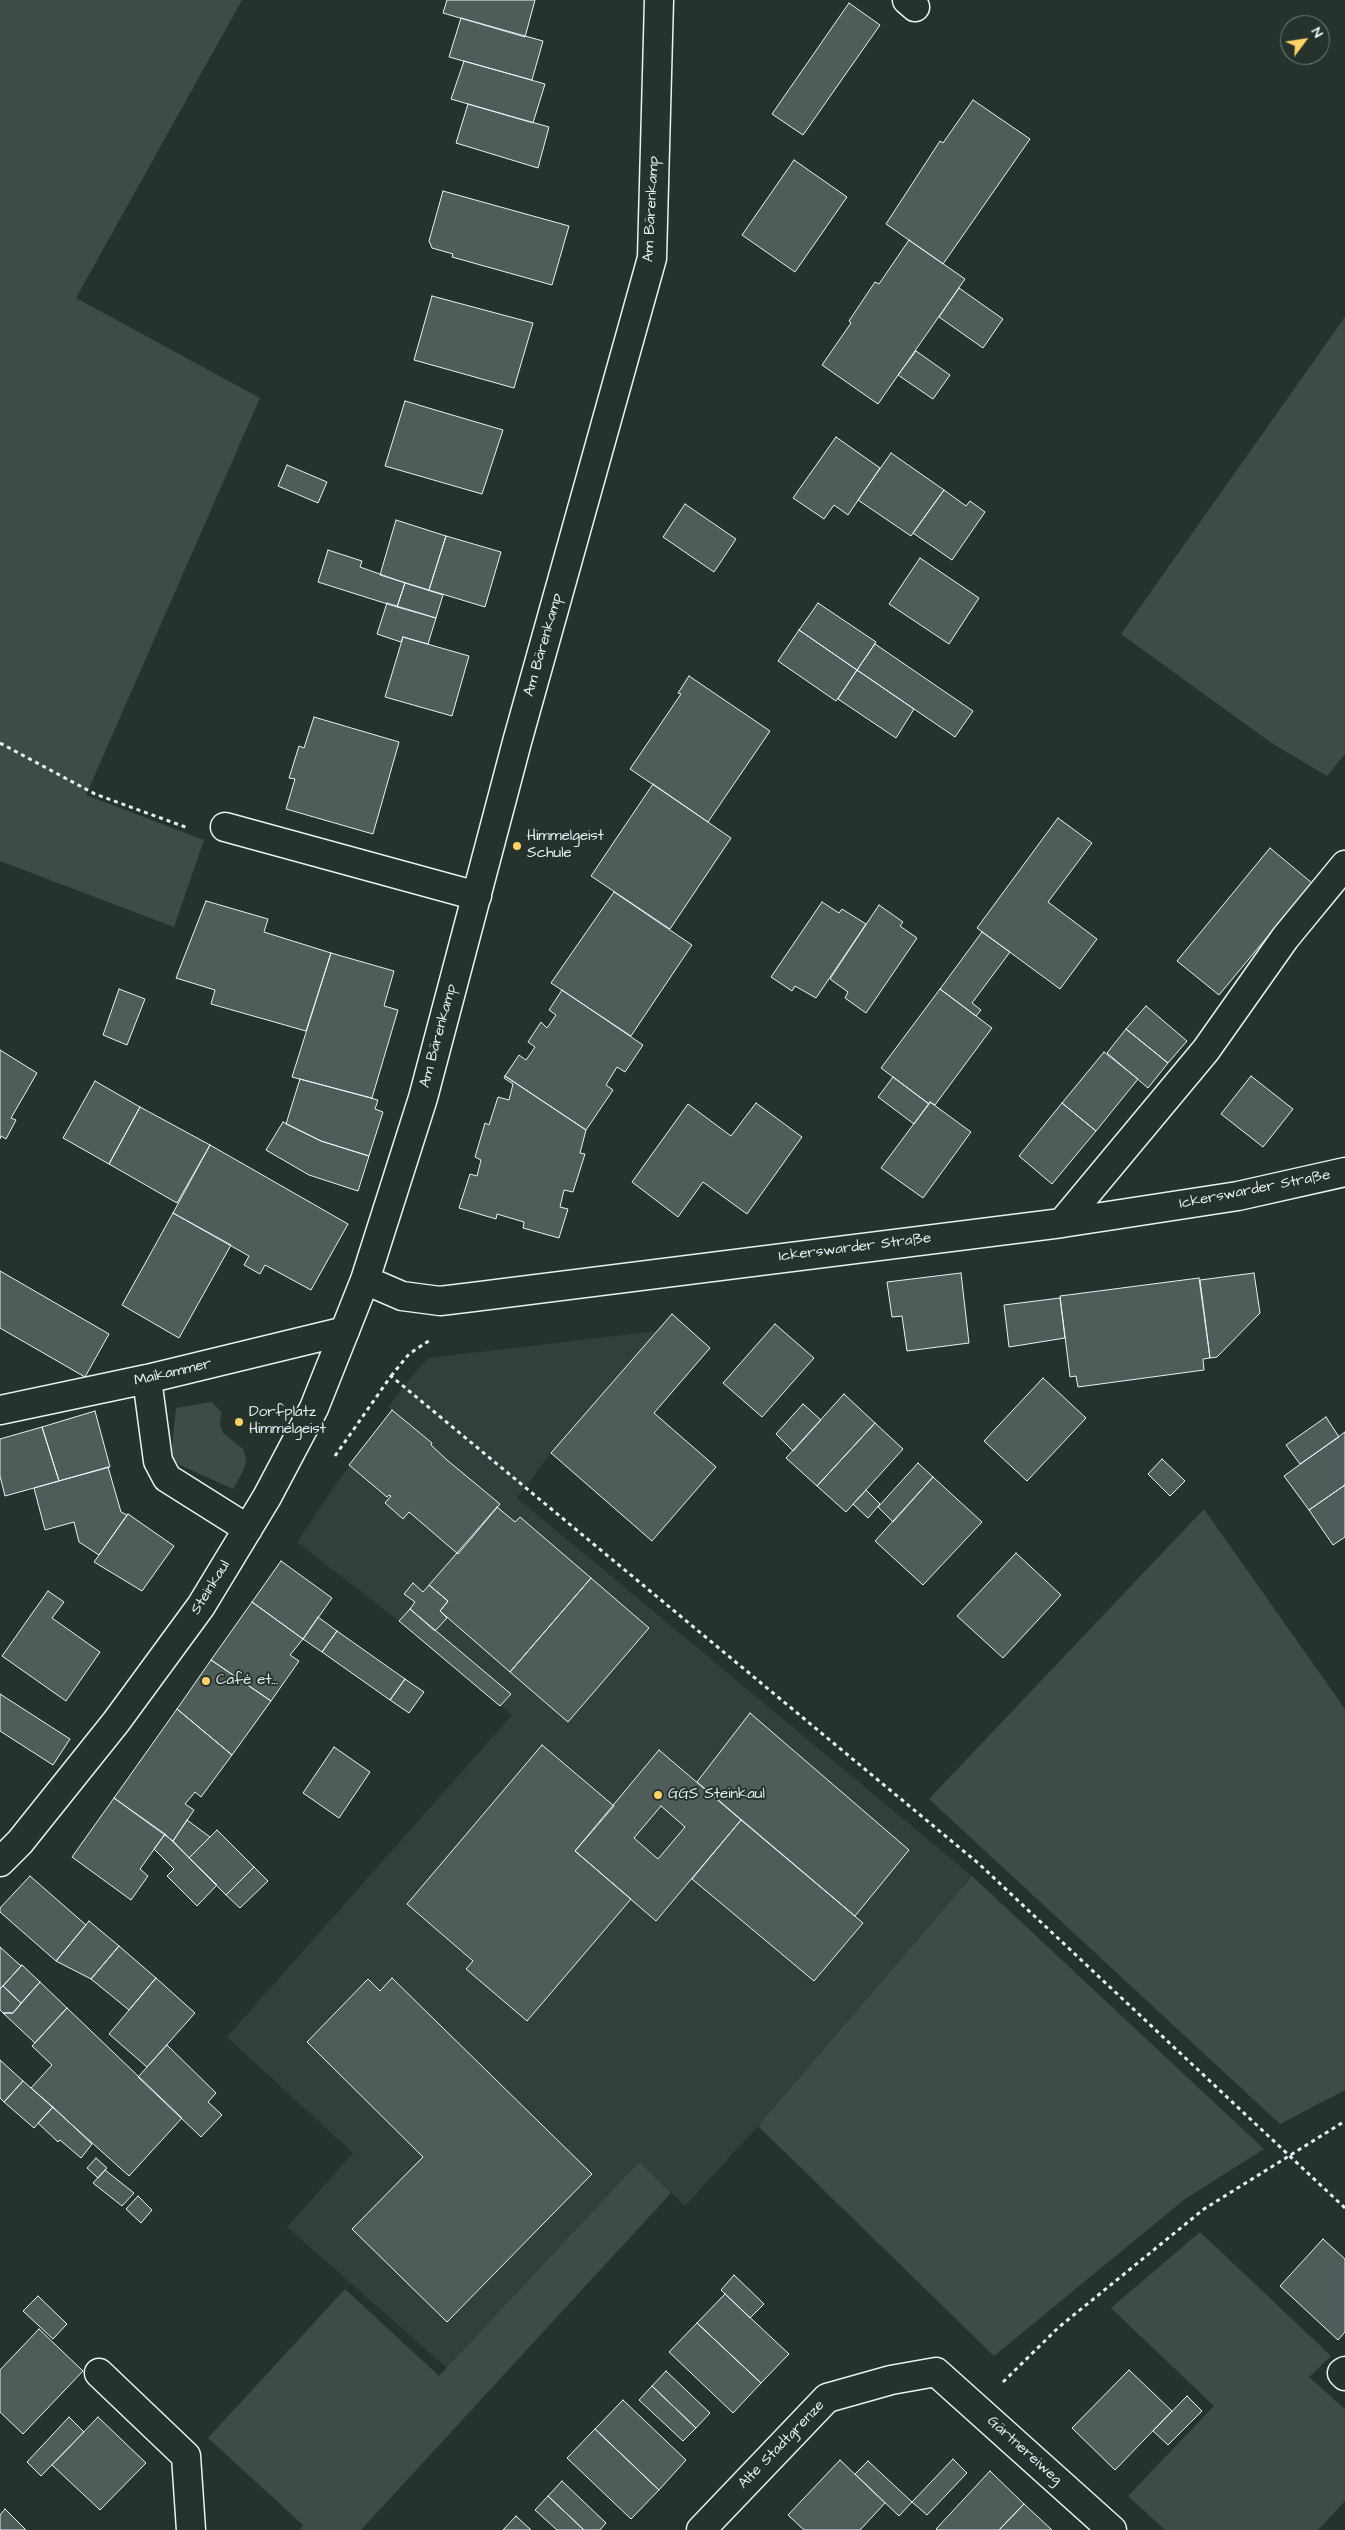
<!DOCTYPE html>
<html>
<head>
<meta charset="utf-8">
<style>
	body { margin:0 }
	#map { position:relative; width:1345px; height:2530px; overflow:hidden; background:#26332d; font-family:"Architects Daughter",sans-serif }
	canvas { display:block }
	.north { position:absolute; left:1280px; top:15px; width:50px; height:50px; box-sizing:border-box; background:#26332d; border:1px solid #747f7e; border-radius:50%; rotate:59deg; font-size:14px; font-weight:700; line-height:20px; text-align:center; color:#e8f1f8 }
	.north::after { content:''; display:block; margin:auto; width:18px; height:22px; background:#ffd166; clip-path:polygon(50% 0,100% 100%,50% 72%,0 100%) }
</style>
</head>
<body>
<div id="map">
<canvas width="1345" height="2530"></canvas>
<div class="north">N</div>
</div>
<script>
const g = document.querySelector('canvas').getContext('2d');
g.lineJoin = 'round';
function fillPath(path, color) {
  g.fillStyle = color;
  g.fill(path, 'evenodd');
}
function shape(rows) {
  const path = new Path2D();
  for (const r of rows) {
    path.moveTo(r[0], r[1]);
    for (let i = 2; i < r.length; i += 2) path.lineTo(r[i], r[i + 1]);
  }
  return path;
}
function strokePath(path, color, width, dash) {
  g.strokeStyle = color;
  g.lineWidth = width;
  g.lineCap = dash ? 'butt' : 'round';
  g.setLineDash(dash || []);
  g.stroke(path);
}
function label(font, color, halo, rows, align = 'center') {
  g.font = font + ' "Architects Daughter",sans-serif';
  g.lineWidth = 4;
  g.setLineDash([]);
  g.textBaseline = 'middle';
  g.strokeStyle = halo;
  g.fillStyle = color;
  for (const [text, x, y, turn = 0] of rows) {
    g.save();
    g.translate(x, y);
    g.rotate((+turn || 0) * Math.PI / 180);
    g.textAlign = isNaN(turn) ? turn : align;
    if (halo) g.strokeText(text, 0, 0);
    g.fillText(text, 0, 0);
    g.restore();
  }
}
fillPath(shape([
	[657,1331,551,1453,517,1498,972,1876,758,2126,685,2206,639,2162,447,2368,287,2227,353,2153,227,2037,512,1715,399,1621,297,1542,340,1478,392,1410,388,1407,411,1377,429,1358]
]), '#333f3a');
fillPath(shape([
	[0,0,242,0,76,298,260,398,86,795,204,840,174,927,0,861],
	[1345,317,1345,754,1327,776,1270,742,1121,634],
	[211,1402,221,1412,220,1426,223,1433,243,1449,246,1458,245,1467,233,1489,180,1465,171,1458,176,1408],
	[1204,1509,1345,1709,1345,2090,1280,2124,929,1799],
	[972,1876,1264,2149,1185,2199,994,2356,758,2126],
	[639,2162,671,2193,361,2530,299,2530,303,2525,208,2438,345,2289,439,2376],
	[1200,2232,1331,2356,1309,2377,1345,2409,1345,2501,1318,2530,1165,2530,1128,2496,1214,2406,1111,2308]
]), '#3e4b47');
const building = shape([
	[447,0,535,0,525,37,443,13,447,0],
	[849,3,880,25,803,135,772,114,849,3],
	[461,18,543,41,532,80,449,57,461,18],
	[464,61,545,84,533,123,451,99,464,61],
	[973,100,1030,139,943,264,886,224,940,141,943,143,973,100],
	[468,104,549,127,538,168,456,143,468,104],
	[794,160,847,197,795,272,742,235,794,160],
	[443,191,569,226,552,285,452,257,453,254,432,248,429,241,443,191],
	[909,240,965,279,878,404,822,365,851,323,849,321,875,282,879,284,909,240],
	[959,288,1003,319,983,348,939,317,959,288],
	[432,296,533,323,514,388,414,360,432,296],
	[916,351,950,375,933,399,898,375,916,351],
	[405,401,503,430,482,494,385,466,405,401],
	[836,437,880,468,848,515,834,505,824,519,793,498,836,437],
	[891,453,944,490,911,536,858,500,891,453],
	[287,465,327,482,318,503,278,486,287,465],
	[944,490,966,506,970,501,985,512,952,560,913,533,944,490],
	[685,504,736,539,714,572,663,537,685,504],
	[396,520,446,536,429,590,380,575,396,520],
	[446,536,501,552,485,607,429,590,446,536],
	[328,550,362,561,360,567,405,583,397,607,318,582,328,550],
	[920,558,979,598,949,644,889,604,920,558],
	[405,583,443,595,436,618,397,607,405,583],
	[387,603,436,618,428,644,403,637,401,642,377,634,387,603],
	[818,603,876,642,857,670,799,630,818,603],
	[799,630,857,670,836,701,778,661,799,630],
	[403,637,469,656,452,716,385,697,403,637],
	[875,644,973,711,955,737,857,670,875,644],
	[857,670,914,709,896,738,838,699,857,670],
	[689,676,770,731,708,822,630,769,681,694,678,693,689,676],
	[314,717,399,742,373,834,286,809,295,779,289,778,299,746,304,748,314,717],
	[653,784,731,838,670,929,591,876,653,784],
	[1058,818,1092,843,1048,902,1097,939,1060,989,977,928,1058,818],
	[1270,848,1312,883,1219,995,1177,961,1270,848],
	[614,892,692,945,631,1036,551,983,614,892],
	[206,901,268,919,264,932,331,953,306,1031,211,1004,215,990,176,978,206,901],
	[822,902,839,913,842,909,866,924,816,998,795,986,792,991,771,977,822,902],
	[879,905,903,922,900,926,917,938,866,1013,845,998,848,992,830,979,879,905],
	[982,932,1010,952,972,1003,981,1010,976,1016,940,989,982,932],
	[331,953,394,971,384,1006,398,1010,372,1098,292,1077,331,953],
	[119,989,145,999,127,1045,103,1035,119,989],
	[940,989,992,1028,935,1105,930,1102,929,1104,881,1068,940,989],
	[562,990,643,1045,625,1072,617,1067,606,1085,613,1090,586,1130,505,1076,519,1055,526,1060,535,1047,528,1042,541,1022,547,1028,556,1015,549,1010,562,990],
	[1146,1006,1187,1041,1168,1063,1126,1029,1146,1006],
	[1126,1029,1168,1063,1148,1088,1107,1053,1126,1029],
	[0,1050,37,1073,11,1118,16,1120,6,1139,1,1136,0,1139,0,1050],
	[1104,1052,1138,1079,1096,1131,1062,1103,1104,1052],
	[505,1076,586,1130,580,1153,585,1154,573,1192,564,1190,560,1207,568,1209,559,1238,523,1228,524,1222,497,1214,496,1219,459,1208,470,1174,477,1176,481,1160,475,1157,485,1123,489,1125,498,1097,509,1100,513,1084,504,1078,505,1076],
	[1251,1076,1293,1109,1263,1147,1221,1114,1251,1076],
	[893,1077,929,1104,914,1124,878,1097,893,1077],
	[300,1079,378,1100,375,1109,383,1112,369,1156,321,1141,286,1124,300,1079],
	[95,1081,140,1107,109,1164,63,1138,95,1081],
	[930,1102,971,1132,923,1198,881,1168,930,1102],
	[756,1103,802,1137,747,1214,703,1182,678,1217,632,1182,688,1104,731,1136,756,1103],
	[1062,1103,1096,1131,1052,1184,1019,1156,1062,1103],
	[140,1107,210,1145,177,1203,109,1164,140,1107],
	[283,1122,321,1141,369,1156,358,1191,309,1175,266,1150,283,1122],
	[210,1145,348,1224,311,1290,265,1265,260,1274,244,1265,249,1256,173,1213,210,1145],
	[173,1213,231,1245,179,1338,122,1305,173,1213],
	[0,1271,109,1334,85,1377,0,1328,0,1271],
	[961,1273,969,1343,907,1351,902,1316,892,1317,887,1282,961,1273],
	[1254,1273,1260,1313,1217,1357,1210,1358,1200,1280,1254,1273],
	[1199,1278,1210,1358,1203,1359,1204,1370,1078,1387,1076,1376,1070,1377,1060,1296,1199,1278],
	[1060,1298,1065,1338,1009,1347,1004,1305,1060,1298],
	[672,1314,710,1348,654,1413,716,1467,652,1541,551,1453,672,1314],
	[775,1324,814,1358,762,1417,723,1383,775,1324],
	[1043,1378,1086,1418,1027,1481,984,1441,1043,1378],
	[844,1394,875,1423,817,1486,786,1458,844,1394],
	[803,1404,821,1420,793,1451,776,1434,803,1404],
	[392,1410,432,1443,431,1445,447,1460,500,1504,458,1554,409,1512,403,1519,385,1503,391,1496,389,1495,387,1497,349,1465,392,1410],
	[95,1411,110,1467,59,1481,42,1427,95,1411],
	[1326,1417,1339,1437,1300,1464,1286,1445,1326,1417],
	[875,1423,903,1449,846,1512,817,1486,875,1423],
	[42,1427,59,1481,5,1496,0,1476,0,1439,42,1427],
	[1345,1432,1345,1485,1309,1510,1284,1476,1345,1432],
	[1162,1459,1185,1481,1170,1496,1148,1474,1162,1459],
	[918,1463,933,1477,893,1522,878,1507,918,1463],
	[108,1467,121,1512,127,1515,99,1555,79,1542,74,1522,45,1530,34,1488,108,1467],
	[933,1477,982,1522,923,1585,875,1541,933,1477],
	[1345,1485,1345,1537,1333,1545,1309,1510,1345,1485],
	[866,1490,880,1504,868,1518,853,1504,866,1490],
	[497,1507,515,1522,520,1517,591,1578,510,1672,440,1611,448,1601,429,1585,497,1507],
	[128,1514,174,1546,142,1591,94,1562,128,1514],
	[1016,1553,1061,1595,1003,1658,957,1616,1016,1553],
	[281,1561,332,1598,303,1639,252,1602,281,1561],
	[591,1578,649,1628,568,1722,510,1672,591,1578],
	[413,1583,423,1592,429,1585,448,1601,440,1611,447,1618,435,1631,410,1609,415,1602,404,1594,413,1583],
	[48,1591,64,1602,52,1618,100,1652,66,1701,2,1656,48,1591],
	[252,1602,303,1639,290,1655,299,1661,271,1701,211,1660,252,1602],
	[410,1609,511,1694,500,1706,399,1621,410,1609],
	[318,1617,337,1631,322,1652,303,1639,318,1617],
	[337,1631,405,1679,390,1700,322,1652,337,1631],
	[211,1660,271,1701,232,1755,177,1709,211,1660],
	[405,1679,424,1692,409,1713,390,1700,405,1679],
	[0,1694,70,1739,53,1765,0,1731,0,1694],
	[177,1709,232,1755,201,1797,195,1792,185,1804,194,1810,173,1841,114,1798,177,1709],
	[750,1713,909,1850,855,1916,697,1782,750,1713],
	[542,1745,614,1806,575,1851,631,1899,527,2021,466,1969,473,1961,407,1904,542,1745],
	[334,1747,370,1772,339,1818,303,1793,334,1747],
	[659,1750,741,1820,656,1921,575,1851,659,1750],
	[661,1806,685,1827,658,1859,634,1838,661,1806],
	[114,1798,165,1834,140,1869,148,1876,131,1900,72,1857,114,1798],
	[187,1820,210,1837,189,1858,173,1841,187,1820],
	[741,1820,863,1923,814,1981,692,1879,741,1820],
	[217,1830,254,1867,226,1895,189,1858,217,1830],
	[165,1834,217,1885,197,1906,167,1876,174,1869,154,1849,165,1834],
	[254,1867,268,1881,240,1908,226,1895,254,1867],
	[30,1876,86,1925,56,1961,0,1912,0,1908,30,1876],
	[89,1921,119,1946,91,1979,56,1961,89,1921],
	[119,1946,156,1978,129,2010,91,1979,119,1946],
	[0,1947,21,1966,0,1989,0,1947],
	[22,1965,40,1982,21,2003,3,1986,22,1965],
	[156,1978,195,2013,147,2067,109,2034,156,1978],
	[392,1978,592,2174,447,2322,352,2229,423,2157,307,2042,368,1979,380,1991,392,1978],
	[40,1982,67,2008,35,2043,3,2013,13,2013,40,1982],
	[3,1986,21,2003,13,2013,3,2013,0,2010,0,1989,3,1986],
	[67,2008,182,2118,129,2176,31,2088,52,2065,32,2046,67,2008],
	[167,2045,216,2093,208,2102,222,2115,201,2137,138,2077,167,2045],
	[0,2060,23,2081,4,2102,0,2098,0,2060],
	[23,2081,53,2107,34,2128,4,2102,23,2081],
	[53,2107,92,2144,81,2158,60,2140,58,2142,38,2123,53,2107],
	[96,2158,107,2168,98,2178,87,2168,96,2158],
	[105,2170,134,2193,122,2206,93,2183,105,2170],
	[138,2196,152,2210,141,2223,126,2209,138,2196],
	[1323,2239,1345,2259,1345,2332,1338,2340,1280,2286,1323,2239],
	[734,2275,764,2304,750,2318,721,2290,734,2275],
	[725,2294,789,2354,761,2383,697,2323,725,2294],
	[38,2296,67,2324,53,2339,23,2311,38,2296],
	[697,2323,761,2383,733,2413,669,2352,697,2323],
	[39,2329,83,2371,23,2434,0,2412,0,2370,39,2329],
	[1129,2370,1172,2411,1115,2470,1072,2428,1129,2370],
	[666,2371,710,2413,696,2428,652,2386,666,2371],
	[652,2386,696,2428,683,2441,639,2400,652,2386],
	[1187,2396,1202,2411,1168,2445,1153,2431,1187,2396],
	[623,2400,686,2460,659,2490,595,2429,623,2400],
	[69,2417,84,2432,41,2476,27,2462,69,2417],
	[98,2417,146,2463,100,2510,52,2465,98,2417],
	[595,2429,659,2490,631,2519,567,2458,595,2429],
	[953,2459,967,2473,927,2515,912,2502,953,2459],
	[840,2460,885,2503,860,2530,804,2530,788,2515,840,2460],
	[868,2461,912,2502,899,2516,855,2474,868,2461],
	[990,2471,1024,2504,999,2530,938,2530,936,2529,990,2471],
	[562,2481,606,2523,600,2530,584,2530,548,2496,562,2481],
	[548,2496,584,2530,557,2530,535,2510,548,2496],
	[1024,2504,1052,2530,999,2530,1024,2504],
	[5,2509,26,2530,0,2530,0,2515,5,2509],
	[516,2516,531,2530,503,2530,516,2516]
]);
fillPath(building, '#505c59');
strokePath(building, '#e8f1f8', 1);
const minor = shape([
	[907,0,915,7],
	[225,827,477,896],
	[1062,1223,1206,1050,1285,938,1345,865],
	[365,1280,402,1296,440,1301,473,1297,1062,1223,1238,1196,1345,1172],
	[147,1379,158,1461,167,1478,248,1529],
	[0,1410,147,1379,345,1331],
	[0,1862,20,1842,116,1722,201,1606,267,1497,314,1408,365,1280,423,1098,517,742,652,258,659,0],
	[1345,2371,1342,2373,1345,2376],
	[99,2373,186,2456,191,2530],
	[701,2530,827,2398,891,2380,936,2372,1112,2530]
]);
strokePath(minor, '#e8f1f8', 31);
strokePath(shape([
	[0,743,95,794,188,828],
	[391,1376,409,1354,430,1340,431,1338],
	[335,1456,391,1376,978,1863,1345,2208],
	[1003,2382,1059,2327,1204,2209,1345,2121]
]), '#e8f1f8', 3, [4, 4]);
strokePath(minor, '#26332d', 28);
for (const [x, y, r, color] of [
	[517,846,5,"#ffd166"],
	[239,1422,5,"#ffd166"],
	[206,1681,5,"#ffd166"],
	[658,1795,5,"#ffd166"]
]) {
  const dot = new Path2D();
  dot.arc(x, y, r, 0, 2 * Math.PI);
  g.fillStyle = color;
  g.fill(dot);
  strokePath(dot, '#26332d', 2);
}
label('15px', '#e8f1f8', '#26332d', [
	["Am Bärenkamp",652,209,-87],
	["Am Bärenkamp",544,645,-74],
	["Am Bärenkamp",439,1036,-75],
	["Ickerswarder Straße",1255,1190,-11],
	["Ickerswarder Straße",855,1248,-7],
	["Maikammer",173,1373,-13],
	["Steinkaul",211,1588,-58],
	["Alte Stadtgrenze",782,2445,-46],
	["Gärtnereiweg",1024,2451,42]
]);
label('15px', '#e8f1f8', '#26332d', [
	["Himmelgeist",527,837],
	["Schule",527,854],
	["Dorfplatz",249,1413],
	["Himmelgeist",249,1430],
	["Café et...",216,1681],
	["GGS Steinkaul",668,1795]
], 'left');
</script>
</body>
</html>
